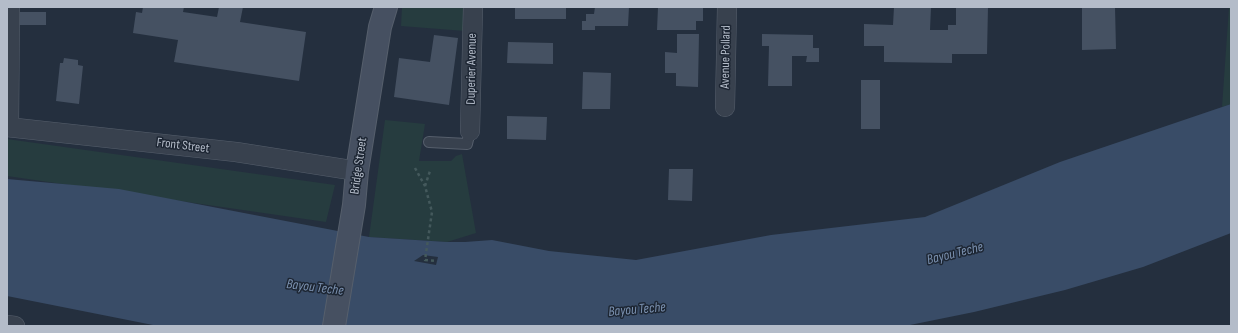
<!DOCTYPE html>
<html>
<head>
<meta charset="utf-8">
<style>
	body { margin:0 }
	#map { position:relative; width:1238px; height:333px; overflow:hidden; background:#242f3e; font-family:"Sofia Sans Condensed",sans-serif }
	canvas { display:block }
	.frame { position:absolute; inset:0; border:8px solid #b4bcc9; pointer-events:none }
</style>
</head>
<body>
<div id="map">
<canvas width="1238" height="333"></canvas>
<div class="frame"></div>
</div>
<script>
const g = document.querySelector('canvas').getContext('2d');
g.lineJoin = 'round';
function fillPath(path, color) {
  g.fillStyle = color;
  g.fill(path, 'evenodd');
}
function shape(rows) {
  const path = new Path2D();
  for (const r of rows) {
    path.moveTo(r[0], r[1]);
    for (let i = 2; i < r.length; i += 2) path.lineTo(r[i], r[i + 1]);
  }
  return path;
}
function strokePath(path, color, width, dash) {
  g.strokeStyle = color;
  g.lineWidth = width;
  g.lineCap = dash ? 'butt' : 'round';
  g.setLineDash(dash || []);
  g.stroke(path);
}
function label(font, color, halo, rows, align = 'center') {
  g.font = font + ' "Sofia Sans Condensed",sans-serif';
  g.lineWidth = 3;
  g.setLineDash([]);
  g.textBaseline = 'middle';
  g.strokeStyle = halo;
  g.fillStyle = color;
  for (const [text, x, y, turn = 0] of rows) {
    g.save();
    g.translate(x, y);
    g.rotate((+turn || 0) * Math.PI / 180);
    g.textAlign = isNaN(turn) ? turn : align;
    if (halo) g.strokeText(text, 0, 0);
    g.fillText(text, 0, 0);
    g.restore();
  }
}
fillPath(shape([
	[402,7,465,7,465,31,401,26],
	[1229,7,1231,7,1231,104,1222,107],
	[385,120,425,124,419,161,451,161,456,156,462,154,476,233,447,242,369,237],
	[7,139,335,185,326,222,7,176]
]), '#263c3f');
fillPath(shape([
	[1231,104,1231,233,1143,267,1065,290,974,312,905,326,158,326,7,296,7,179,119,189,369,237,447,242,465,242,492,240,549,251,636,260,771,235,925,217,1060,162]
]), '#394c67');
fillPath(shape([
	[423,255,438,257,436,265,414,261]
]), '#242f3e');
fillPath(shape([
	[143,7,184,7,183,12,217,17,219,7,243,7,240,22,306,32,299,81,174,62,178,40,133,33,136,12,142,13],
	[515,7,566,7,566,19,515,19],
	[595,7,629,7,628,26,595,26,595,30,582,30,582,21,586,21,586,14,594,14],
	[658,7,703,7,703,21,696,21,696,30,657,30],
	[894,7,931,7,930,30,948,30,948,25,956,25,956,7,988,7,987,54,952,54,952,63,884,62,884,46,864,46,864,24,893,25],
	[1082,7,1115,7,1116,49,1082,50],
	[19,12,46,12,46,25,19,25],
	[677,34,699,34,698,87,676,86,676,73,665,73,665,52,677,53],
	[762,34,813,35,813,48,819,48,819,62,806,62,807,56,792,56,792,86,768,86,769,46,762,46],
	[434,35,458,38,449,105,394,97,399,58,430,62],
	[508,42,553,43,553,64,507,63],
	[64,58,78,60,78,65,83,66,79,104,56,101,60,63,63,63],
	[583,72,611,73,610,109,582,109],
	[861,80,880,80,880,129,861,129],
	[507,116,547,117,546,140,507,139],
	[669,169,693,169,692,201,668,200]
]), '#455162');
const lane = shape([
	[429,142,467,144,470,131]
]);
const street = shape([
	[725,107,727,7],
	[7,127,236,152,357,171],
	[9,127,10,7],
	[470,131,473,7],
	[7,325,15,326]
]);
const secondary = shape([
	[334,326,354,205,357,171,380,27,386,7]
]);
strokePath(lane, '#565f6c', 12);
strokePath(street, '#565f6c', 20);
strokePath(secondary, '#565f6c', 24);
strokePath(shape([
	[415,168,425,186,432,212,425,260,437,261],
	[425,186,430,171]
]), '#44595c', 2.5, [3, 3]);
strokePath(lane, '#38414e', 10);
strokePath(street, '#38414e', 19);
strokePath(secondary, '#465061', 22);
label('13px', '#b4bcc9', '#1d2633', [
	["Avenue Pollard",726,57,-89],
	["Duperier Avenue",472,69,-89],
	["Front Street",183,146,7],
	["Bridge Street",359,166,-82]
]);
label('italic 14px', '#7c92b1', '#1d2633', [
	["Bayou Teche",955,254,-14],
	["Bayou Teche",315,288,7],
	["Bayou Teche",637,310,-5]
]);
</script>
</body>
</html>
